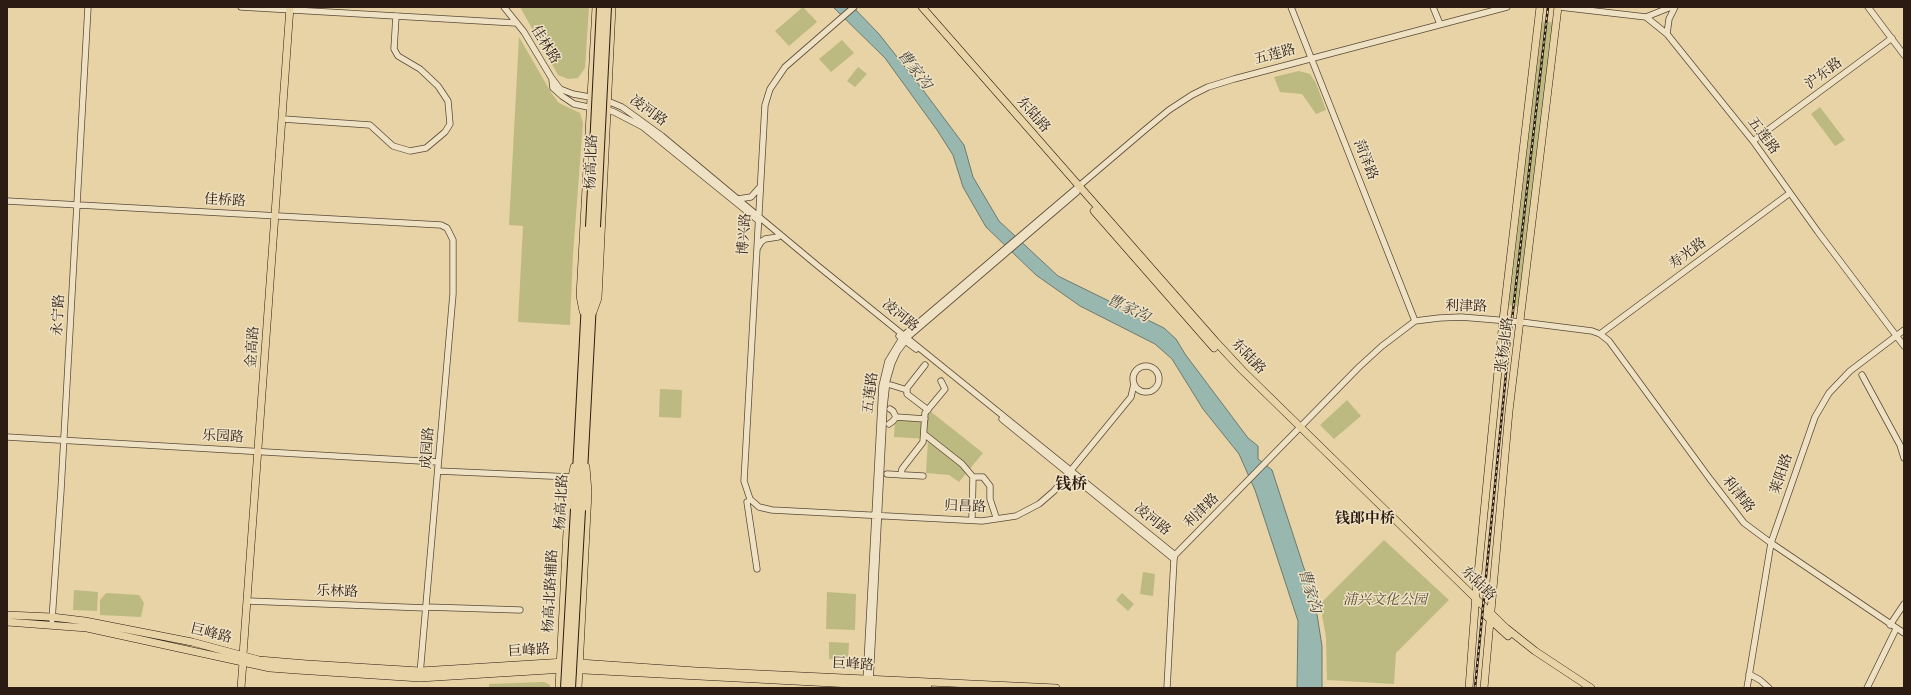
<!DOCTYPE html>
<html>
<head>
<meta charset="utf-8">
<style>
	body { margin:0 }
	#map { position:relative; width:1911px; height:695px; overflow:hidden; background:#e7d3a5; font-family:Alegreya,serif }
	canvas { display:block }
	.frame { position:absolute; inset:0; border:8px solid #2b1b13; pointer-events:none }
</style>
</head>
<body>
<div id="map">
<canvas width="1911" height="695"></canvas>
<div class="frame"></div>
</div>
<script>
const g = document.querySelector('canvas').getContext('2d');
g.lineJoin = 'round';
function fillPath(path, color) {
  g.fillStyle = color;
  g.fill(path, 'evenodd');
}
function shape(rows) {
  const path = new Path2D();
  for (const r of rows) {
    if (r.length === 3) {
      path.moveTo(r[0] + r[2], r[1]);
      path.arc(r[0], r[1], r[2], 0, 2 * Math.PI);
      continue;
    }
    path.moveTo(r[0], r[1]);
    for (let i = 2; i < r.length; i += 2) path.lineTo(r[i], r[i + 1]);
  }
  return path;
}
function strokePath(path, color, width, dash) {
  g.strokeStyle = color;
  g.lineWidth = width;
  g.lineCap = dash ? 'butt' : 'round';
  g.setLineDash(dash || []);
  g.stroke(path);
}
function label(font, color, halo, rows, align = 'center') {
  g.font = font + ' Alegreya,"Noto Serif SC",serif';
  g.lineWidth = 3;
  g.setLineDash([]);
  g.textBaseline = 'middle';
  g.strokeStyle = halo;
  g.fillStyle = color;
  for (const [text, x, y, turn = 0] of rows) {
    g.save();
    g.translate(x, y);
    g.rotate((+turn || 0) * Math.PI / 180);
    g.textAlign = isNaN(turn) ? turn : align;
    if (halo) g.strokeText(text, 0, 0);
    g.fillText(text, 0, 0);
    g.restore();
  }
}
fillPath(shape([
	[520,7,589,7,585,68,578,78,568,79,558,75],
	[803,7,817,22,789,46,775,31],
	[1544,21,1552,22,1553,24,1519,307,1509,305,1542,23],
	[519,37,552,94,559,103,580,113,583,123,573,254,570,325,518,322,523,226,509,225],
	[842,40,854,53,831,72,819,59],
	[858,67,867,74,855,87,847,81],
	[1299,71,1310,74,1316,83,1326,110,1316,114,1302,94,1280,92,1274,77],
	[1820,107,1845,140,1835,146,1811,114],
	[660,389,682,390,681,418,659,417],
	[1347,400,1361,416,1334,439,1320,425],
	[930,411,983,453,959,482,949,475,926,473,928,439,894,437,895,419,922,421],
	[1384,540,1449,600,1396,653,1394,684,1327,680,1326,637,1320,604],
	[1143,572,1155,574,1153,596,1140,594],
	[74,590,98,592,97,611,73,610],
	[827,592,856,594,855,630,826,629],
	[106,593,139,595,144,603,141,617,100,615,100,600],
	[1122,593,1134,604,1128,611,1116,600],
	[829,642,849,643,848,660,829,659],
	[544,682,550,685,550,688,489,688,489,684]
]), '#bdba81');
const water = shape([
	[833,7,853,7,879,34,920,86,964,145,973,177,999,221,1058,276,1164,328,1176,339,1185,354,1248,438,1258,446,1258,459,1272,470,1315,602,1322,646,1322,688,1297,688,1298,621,1255,490,1239,454,1203,409,1172,359,1155,344,1080,306,1036,275,986,227,963,187,953,155,937,130,885,58,833,7]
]);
fillPath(water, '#98b7ae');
strokePath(water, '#6c7970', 1);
const minor = shape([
	[241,7,516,23],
	[504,7,524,32,551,77,560,89,573,94,595,98],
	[854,7,785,67,770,89,765,105,744,481,750,499,759,507,772,510,982,521,1016,516,1039,504,1054,491,1131,397,1134,384],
	[1291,7,1415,321],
	[1433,7,1440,24],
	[1560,7,1646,17,1667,34,1753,141,1818,232,1904,346],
	[1868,7,1904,55],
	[1646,17,1671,7],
	[1667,34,1669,19,1675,7],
	[552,80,553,88,562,96,574,104,593,108],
	[605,100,622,107,662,136,818,266,1175,555],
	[604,109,614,112,643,127,759,221],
	[283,119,370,125,393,146,410,151,426,148,445,132,450,124,448,101,438,86,420,69,398,56,394,49,396,16],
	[1753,141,1892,38],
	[738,199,751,197,759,188],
	[7,201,441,225,447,228,453,240,453,294,420,674],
	[757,249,761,242,765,239,778,237],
	[1600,334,1790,193],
	[899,336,916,349],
	[925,365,907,388,907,394,928,410],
	[1146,379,13],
	[1862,375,1900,445,1904,458],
	[891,385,907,390],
	[896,417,925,419],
	[1002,419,1174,559],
	[889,424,893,421,896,417,893,411,890,409],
	[924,434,962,464,973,477,972,517],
	[7,437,438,462],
	[438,471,572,477],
	[887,474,923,476],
	[901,475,902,469,923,442,925,413,945,389,941,381],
	[973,477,983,477,990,486,990,499,996,517],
	[747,502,757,569],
	[248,601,426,608],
	[426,607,520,610],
	[52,620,61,490,88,7],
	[1890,625,1904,604],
	[1749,674,1760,680,1769,688],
	[866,682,882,386,888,361,904,335,1146,129,1169,110,1192,95,1208,87,1234,79,1507,7],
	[870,682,884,407,887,380,892,363,897,352,909,336,1077,192,1079,187],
	[1167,688,1174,559,1175,555,1359,367,1382,346,1415,321,1439,318,1461,317,1521,322,1592,331,1600,334,1609,341,1710,479,1744,523,1771,543,1904,633],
	[1747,688,1771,543,1815,417,1829,393,1850,371,1904,330],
	[1867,688,1896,629]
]);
const major = shape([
	[922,7,1216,342,1242,370,1506,628,1535,651,1591,688],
	[1094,211,1214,348],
	[583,311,580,296,596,7],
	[593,312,598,298,612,7],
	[7,615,52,617,85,621,192,642,259,660,307,664,420,671,565,662,696,671,1056,688],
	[1485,615,1508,636],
	[7,622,87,628,270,668,297,670,420,678,565,669,928,688],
	[243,655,290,7],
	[241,688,243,662],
	[559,688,569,492,574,467],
	[578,688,588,492,586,467],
	[1469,688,1476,594,1503,320,1540,7],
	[1484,688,1509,411,1558,7]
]);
const highway = shape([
	[575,509,590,227],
	[581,510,596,227]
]);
strokePath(minor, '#5a4938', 7);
strokePath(major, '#2b1b13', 8);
strokePath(highway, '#2b1b13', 10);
strokePath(minor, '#efe2c4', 5.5);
strokePath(major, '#e7d3a5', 7);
strokePath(highway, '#e7d3a5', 8);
const rail = shape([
	[1475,688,1507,363,1548,7]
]);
strokePath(rail, '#2b1b13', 2.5);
strokePath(rail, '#efe2c4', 1, [3]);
const highwayBridge = shape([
	[590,227,601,7],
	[596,227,607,7],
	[565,688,575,509],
	[571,688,581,510]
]);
strokePath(highwayBridge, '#2b1b13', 10, []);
strokePath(highwayBridge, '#e7d3a5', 8);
label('14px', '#2b1b13', '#efe2c4', [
	["佳林路",545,45,58],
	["五莲路",1275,55,-15],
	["沪东路",1824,74,-37],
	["凌河路",648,111,36],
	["东陆路",1033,115,49],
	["五莲路",1763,136,53],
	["菏泽路",1365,160,68],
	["杨高北路",592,162,-88],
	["佳桥路",225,201,3],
	["博兴路",745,234,-86],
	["寿光路",1688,254,-37],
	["利津路",1466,307,1],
	["永宁路",59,315,-87],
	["凌河路",900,316,39],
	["张杨北路",1505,345,-82],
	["金高路",253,347,-86],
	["东陆路",1248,357,46],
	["五莲路",871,393,-83],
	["乐园路",223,437,3],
	["成园路",428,448,-86],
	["莱阳路",1782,474,-71],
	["利津路",1738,495,51],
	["杨高北路",562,502,-87],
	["归昌路",965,507,2],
	["利津路",1202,511,-45],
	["凌河路",1152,520,39],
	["东陆路",1478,584,44],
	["杨高北路辅路",551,591,-87],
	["乐林路",337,592,2],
	["巨峰路",211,634,14],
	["巨峰路",529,651,-4],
	["巨峰路",853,665,3]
]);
label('italic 14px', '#574b34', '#efe2c4', [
	["浦兴文化公园",1385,601]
]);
label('italic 15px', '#4c4a42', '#efe2c4', [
	["曹家沟",914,70,52],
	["曹家沟",1128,309,25],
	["曹家沟",1309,591,73]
]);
label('bold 15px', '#2b1b13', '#efe2c4', [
	["钱郎中桥",1365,519]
]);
label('bold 16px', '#2b1b13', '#efe2c4', [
	["钱桥",1071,485]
]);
</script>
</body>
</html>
